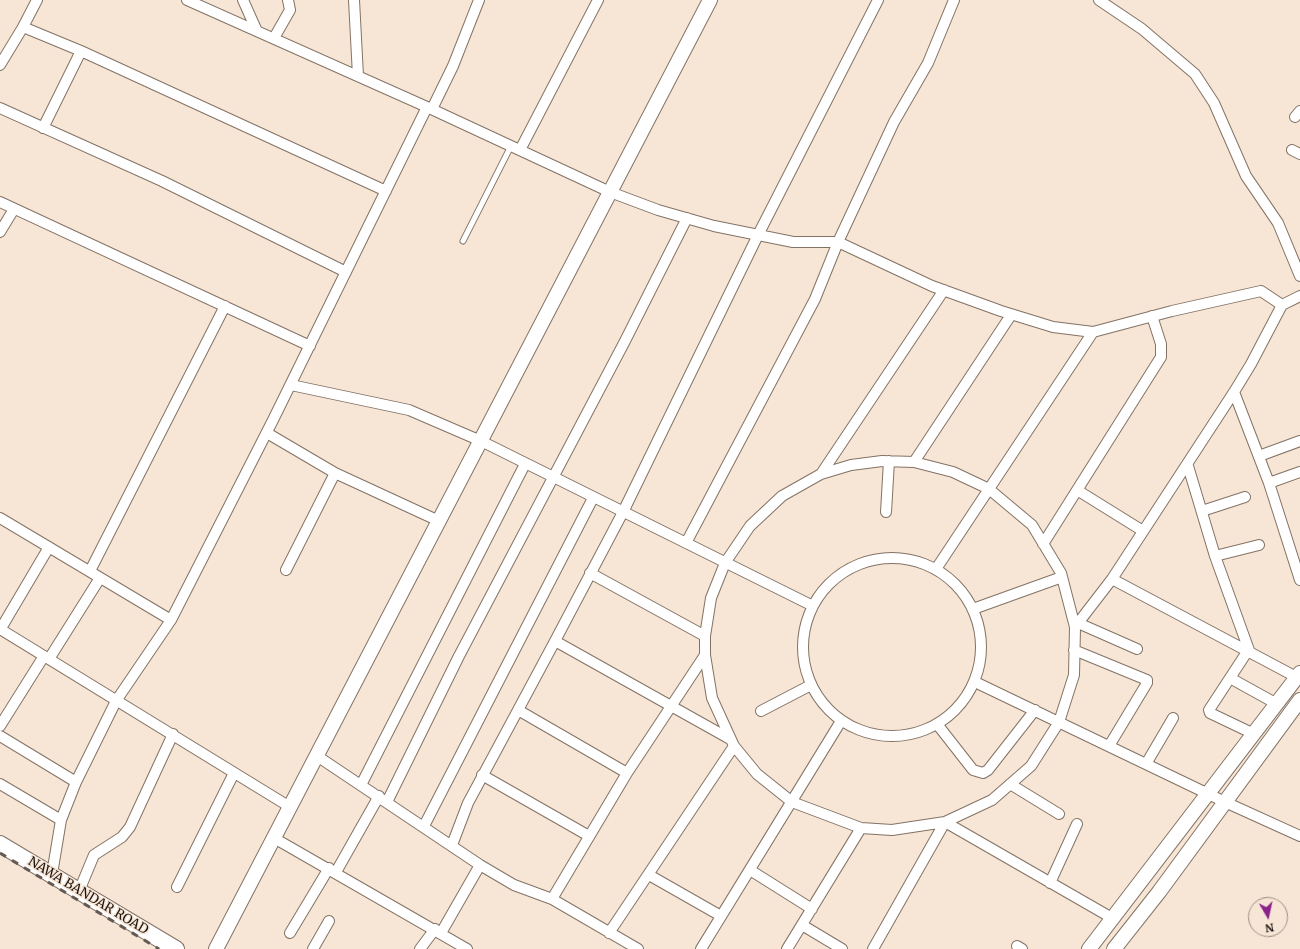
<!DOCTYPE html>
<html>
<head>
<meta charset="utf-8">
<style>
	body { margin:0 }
	#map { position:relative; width:1300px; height:949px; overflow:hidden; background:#f7e5d5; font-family:Merriweather,serif }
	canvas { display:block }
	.north { position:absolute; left:1248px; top:897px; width:40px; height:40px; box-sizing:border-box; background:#f7e5d5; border:1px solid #9f9286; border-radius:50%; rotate:171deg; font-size:11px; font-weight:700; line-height:16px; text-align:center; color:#1b1510 }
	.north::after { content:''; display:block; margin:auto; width:14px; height:18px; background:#8b248a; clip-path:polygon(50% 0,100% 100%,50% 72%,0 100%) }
</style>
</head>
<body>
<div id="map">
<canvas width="1300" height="949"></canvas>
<div class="north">N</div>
</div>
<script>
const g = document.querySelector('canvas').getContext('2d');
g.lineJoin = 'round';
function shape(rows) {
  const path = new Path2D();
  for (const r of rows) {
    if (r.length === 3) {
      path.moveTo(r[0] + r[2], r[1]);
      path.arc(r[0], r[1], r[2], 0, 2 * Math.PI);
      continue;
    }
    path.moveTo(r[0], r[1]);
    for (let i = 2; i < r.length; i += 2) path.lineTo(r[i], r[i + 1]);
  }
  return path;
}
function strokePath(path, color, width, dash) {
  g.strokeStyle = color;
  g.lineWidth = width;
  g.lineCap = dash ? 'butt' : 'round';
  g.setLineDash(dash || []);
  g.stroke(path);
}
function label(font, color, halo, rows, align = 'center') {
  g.font = font + ' Merriweather,serif';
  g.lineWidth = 3;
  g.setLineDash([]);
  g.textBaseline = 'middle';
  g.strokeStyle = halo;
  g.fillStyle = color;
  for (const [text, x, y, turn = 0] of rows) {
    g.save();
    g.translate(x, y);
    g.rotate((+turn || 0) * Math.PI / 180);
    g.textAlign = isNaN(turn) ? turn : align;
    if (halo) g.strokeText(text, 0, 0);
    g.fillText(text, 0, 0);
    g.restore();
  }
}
const lane = shape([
	[463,241,511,146]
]);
const street = shape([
	[243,0,256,29],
	[354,0,358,76],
	[1099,0,1142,29,1195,74,1214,103,1246,176,1278,223,1300,276],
	[23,27,37,0],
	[274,38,290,10,288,0],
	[0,65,23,27,81,51,386,191],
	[427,107,610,192,658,210,714,226,793,242,838,242,932,286,1001,311,1053,327,1093,332,1172,311,1261,291,1282,305],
	[0,108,162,181,346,272],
	[432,109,453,66,479,0],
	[1295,117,1300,111],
	[43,128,81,51],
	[520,150,598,0],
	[1292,150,1300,154],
	[0,202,310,346],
	[0,232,14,209],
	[291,385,409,410,481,441,813,606],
	[1234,392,1269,483,1300,580],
	[267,433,335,473,439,521],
	[1259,456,1300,441],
	[914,462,1011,315],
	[1188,466,1215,556,1250,653],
	[821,474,944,290],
	[1269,483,1300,472],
	[1077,490,1143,531],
	[1202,511,1245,497],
	[886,512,889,461],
	[0,518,171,620],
	[686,543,815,299,838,242,894,122,928,63,954,0],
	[1043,544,1161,357,1161,344,1152,316],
	[1215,556,1259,545],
	[892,647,89],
	[936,569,1093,332],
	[286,570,335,473],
	[90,571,225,306],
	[590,573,705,636],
	[1112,579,1234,392,1251,364,1282,305,1300,296],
	[973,609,1062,577],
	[1078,623,1137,649],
	[1075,627,1061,573,1032,525,989,489,953,472,914,462,882,461,851,465,821,474,782,496,750,526,725,563,711,598,705,636,705,655,712,698,734,746,757,774,792,802,861,828,892,830,945,822,992,800,1031,766,1059,722,1074,675,1075,627,1112,579,1300,679],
	[0,629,290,807],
	[0,630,49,547],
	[555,641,623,512,758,235,878,0],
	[1074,650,1147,680,1147,683,1109,746],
	[1247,652,1209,710,1210,713,1254,734],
	[49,659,100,578],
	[1230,678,1277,704],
	[975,682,1225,802,1300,836],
	[518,710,555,641,730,739],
	[761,711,811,685],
	[937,724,973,770,983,773,988,770,1035,710],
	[0,726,44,656],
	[0,736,76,782],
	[317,756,480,865,514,885,552,899,638,949],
	[1146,764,1173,718],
	[482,775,589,836],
	[0,784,61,820],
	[1010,784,1059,814],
	[361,785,525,464],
	[387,802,459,656,625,341,687,218],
	[424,826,593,498],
	[274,838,467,949],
	[452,845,468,803,518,710,627,773],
	[750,870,812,909],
	[336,872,379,796],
	[52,874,61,820,76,782,116,701,171,620,273,420,427,107,187,0],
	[649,875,721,916],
	[1050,883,1077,824],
	[177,887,234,773],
	[79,891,94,855,122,837,130,827,173,734],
	[552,899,627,773,705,655],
	[802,925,842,949],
	[290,933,329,868],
	[441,933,480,865],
	[609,933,734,746],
	[1017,946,1022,949],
	[313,949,329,921],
	[420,949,435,929],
	[701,949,841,721],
	[787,949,861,828],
	[873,949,945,822,1112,918]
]);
const secondary = shape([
	[216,949,710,0],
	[1089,949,1300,673],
	[1114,949,1159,892,1300,700]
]);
const primary = shape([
	[0,844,176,949]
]);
strokePath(lane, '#837365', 7);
strokePath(street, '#837365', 12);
strokePath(secondary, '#837365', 16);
strokePath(primary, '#837365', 18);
strokePath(lane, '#fff', 5);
strokePath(street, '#fff', 10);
strokePath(secondary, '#fff', 14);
strokePath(primary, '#fff', 16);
strokePath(shape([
	[0,853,159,949]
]), '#645a52', 3, [7, 7]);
label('13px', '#1b1510', '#f7e5d5', [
	["NAWA BANDAR ROAD",88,896,31]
]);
</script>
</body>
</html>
